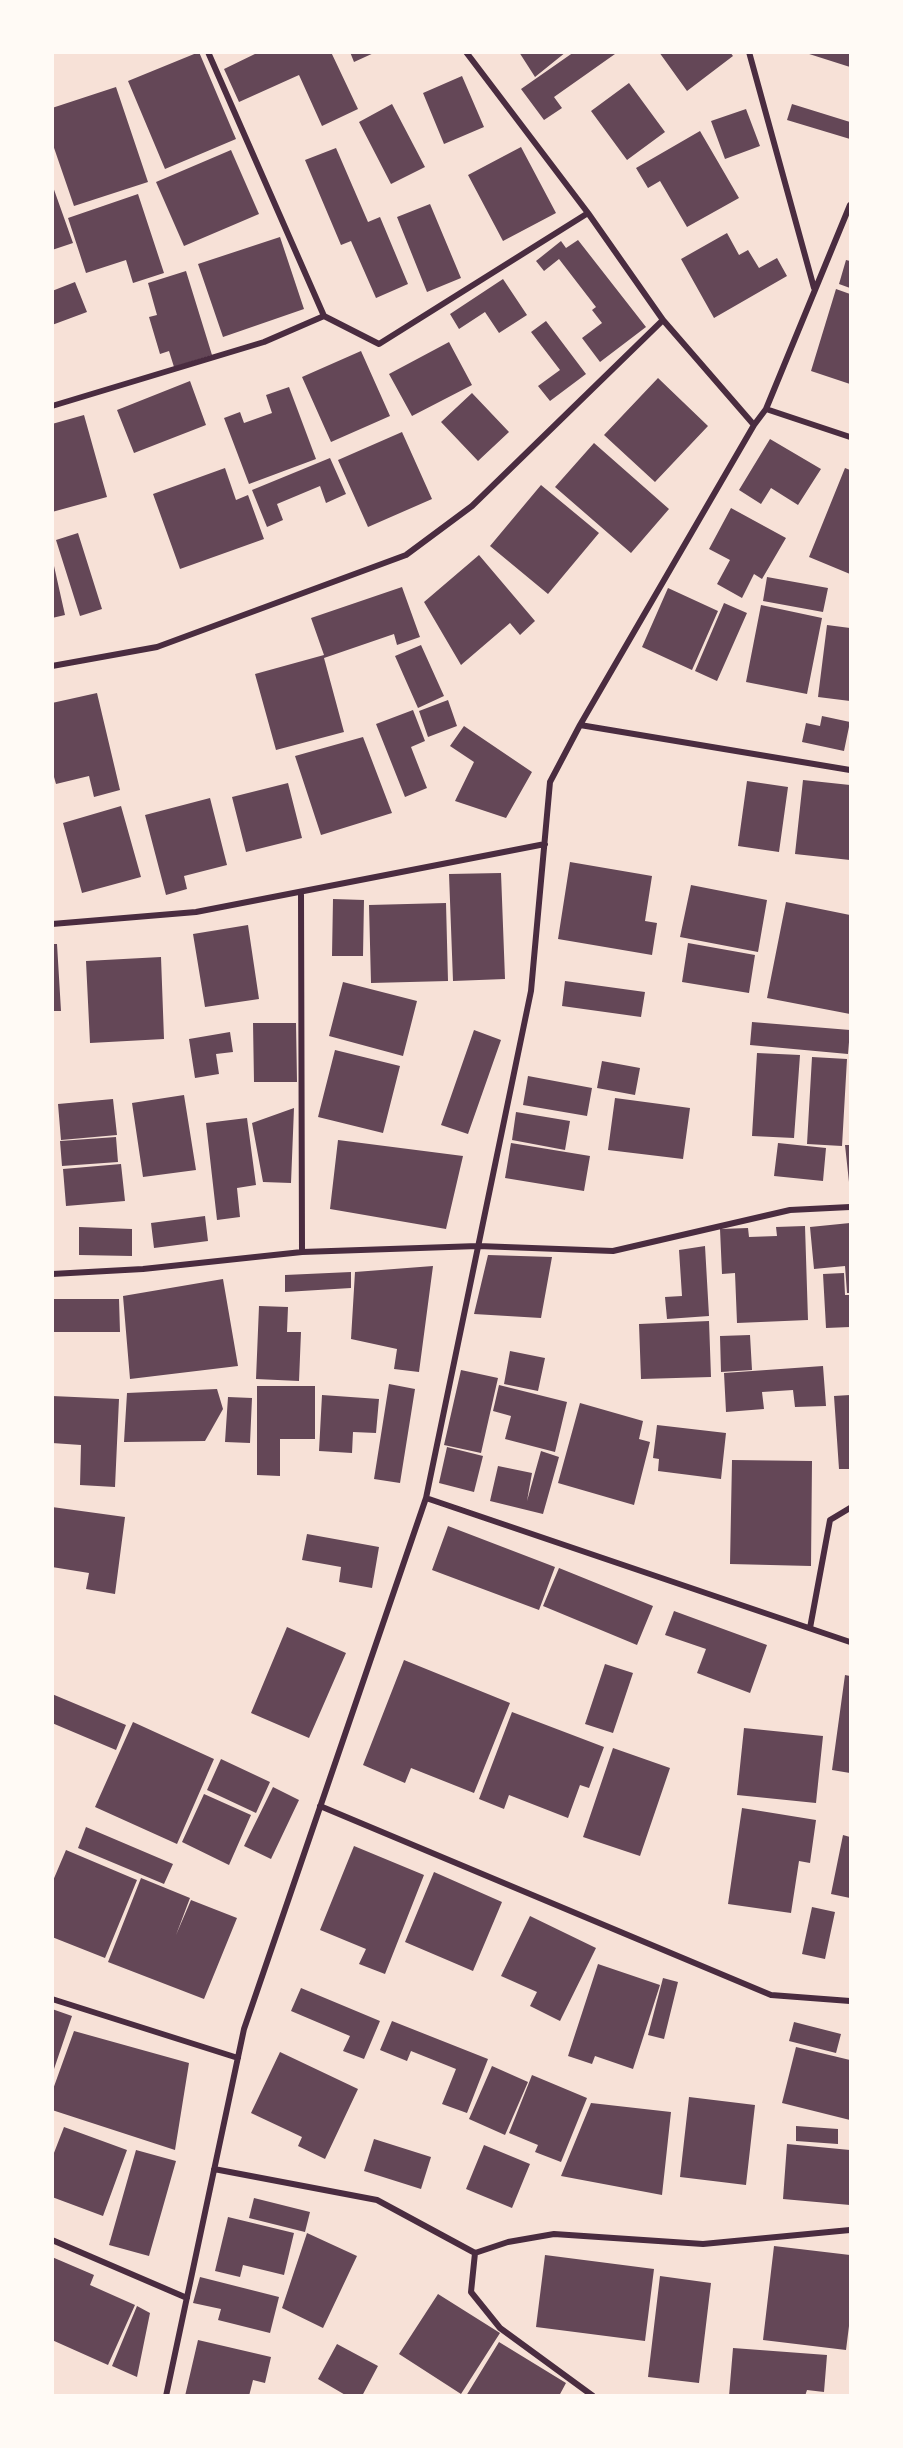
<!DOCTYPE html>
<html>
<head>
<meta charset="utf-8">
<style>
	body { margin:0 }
	#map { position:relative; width:903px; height:2448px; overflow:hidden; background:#f7e1d7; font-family:"Space Grotesk",sans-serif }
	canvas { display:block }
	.frame { position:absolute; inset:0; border:54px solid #fffaf5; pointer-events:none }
</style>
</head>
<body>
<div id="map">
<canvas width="903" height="2448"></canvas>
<div class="frame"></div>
</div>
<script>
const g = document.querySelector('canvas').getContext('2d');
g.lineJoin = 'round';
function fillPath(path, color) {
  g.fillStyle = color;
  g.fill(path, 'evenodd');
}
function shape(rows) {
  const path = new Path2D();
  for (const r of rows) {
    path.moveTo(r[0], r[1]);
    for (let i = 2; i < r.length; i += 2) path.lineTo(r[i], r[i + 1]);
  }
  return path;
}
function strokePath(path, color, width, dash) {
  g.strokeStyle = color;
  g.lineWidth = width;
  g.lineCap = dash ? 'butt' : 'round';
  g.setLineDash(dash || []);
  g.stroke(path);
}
fillPath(shape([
	[199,52,236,139,165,169,128,81],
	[259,52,331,52,358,109,322,126,299,75,239,102,224,69],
	[350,52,376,52,354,62],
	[519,52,566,52,535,77],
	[574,52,615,54,554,97,562,108,544,120,521,89],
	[659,52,730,52,733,56,687,91],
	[850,52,850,67,806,53,806,52],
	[462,76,484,127,444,144,423,93],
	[629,83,665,132,627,160,591,111],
	[116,87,148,182,74,206,52,142,52,108],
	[392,104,425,167,391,184,359,122],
	[792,104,850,122,850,139,787,120],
	[746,109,760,146,725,159,711,121],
	[700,131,739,198,687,227,660,181,648,188,636,168],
	[521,147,556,213,503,241,468,175],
	[336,148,368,222,380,217,408,284,376,298,351,241,341,245,305,160],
	[231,150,259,214,184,246,156,182],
	[52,184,73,243,52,250],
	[138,194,164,273,133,283,126,260,86,273,68,218],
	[430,204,461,278,427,292,397,217],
	[727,233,739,255,748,250,759,268,777,258,787,276,714,318,681,259],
	[280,237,304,309,223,337,198,264],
	[578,240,646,327,600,362,582,338,602,323,592,310,596,307,559,259,544,271,536,261,561,241,566,248],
	[846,260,850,261,850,288,839,284],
	[186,271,212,355,174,367,169,351,160,354,149,317,157,315,148,283],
	[503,279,527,315,499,333,485,312,459,329,450,314],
	[75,282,87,312,52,325,52,291],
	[836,289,850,294,850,384,811,371],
	[546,321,586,374,550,401,538,386,560,370,531,332],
	[449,342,472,385,412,416,389,374],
	[361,351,390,416,331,442,302,377],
	[658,378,708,426,655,482,604,435],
	[190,381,206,425,134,453,117,410],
	[289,387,316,459,249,484,224,418,240,412,244,423,272,413,266,395],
	[472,393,509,432,478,461,441,422],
	[84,415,107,497,52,512,52,424],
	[402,432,432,499,368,527,338,460],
	[770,439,821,469,798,505,771,488,761,504,739,490],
	[594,443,669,509,631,553,555,487],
	[330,458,346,494,326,503,320,486,277,504,283,520,267,527,252,490],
	[225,468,236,500,248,495,264,539,180,569,153,494],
	[845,468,850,470,850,574,809,557],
	[541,485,599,533,548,594,490,546],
	[731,508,786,538,762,579,754,574,742,598,717,584,730,560,709,549],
	[78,533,102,609,80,616,56,540],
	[479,555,535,621,520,635,510,623,461,665,424,602],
	[52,557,65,615,52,618],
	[767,577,828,588,823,612,763,601],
	[402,587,420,637,397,645,394,634,324,658,344,732,276,750,255,674,324,655,311,618],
	[668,588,718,611,692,670,642,647],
	[724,603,747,613,717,681,695,671],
	[761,605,822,618,807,694,746,682],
	[827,625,850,628,850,701,818,697],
	[421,645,444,696,418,708,395,656],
	[97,693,120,790,94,797,89,776,56,784,52,770,52,703],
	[448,700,457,726,428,737,419,711],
	[413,710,425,741,411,747,427,788,405,797,376,724],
	[822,716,850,722,844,751,802,742,806,723,820,726],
	[464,726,532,772,506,818,455,801,474,762,450,746],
	[363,737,392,813,321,835,295,756],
	[803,780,850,785,850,860,795,854],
	[747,781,788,787,779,852,738,846],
	[288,783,302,838,246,852,232,797],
	[210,798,227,865,184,876,187,889,166,895,145,815],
	[121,806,141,877,82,893,63,823],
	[570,862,652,876,645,921,657,923,652,955,558,939],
	[501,873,505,979,453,981,449,874],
	[691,885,767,900,758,952,680,937],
	[333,899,364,900,363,956,332,956],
	[786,902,850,915,850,1014,767,998],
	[446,903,448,981,371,983,369,905],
	[248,925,259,999,205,1007,193,934],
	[688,943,755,955,749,993,682,982],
	[52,944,57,944,61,1011,52,1011],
	[161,957,164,1039,90,1043,86,961],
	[565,981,645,992,641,1017,562,1006],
	[343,982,417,1001,403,1056,329,1036],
	[752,1022,850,1030,848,1054,750,1045],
	[253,1023,296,1023,297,1082,254,1082],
	[474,1030,501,1040,468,1134,441,1125],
	[230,1032,233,1052,216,1054,219,1074,195,1078,189,1039],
	[335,1050,400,1066,383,1133,318,1117],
	[757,1053,800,1055,794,1138,752,1136],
	[812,1057,847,1059,842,1146,807,1144],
	[602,1061,640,1068,635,1095,597,1088],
	[528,1076,592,1088,587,1116,523,1105],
	[184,1095,196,1170,143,1177,132,1103],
	[615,1098,690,1108,683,1159,608,1150],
	[113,1099,117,1135,61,1140,58,1104],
	[294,1108,291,1183,263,1182,252,1123],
	[516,1112,570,1121,565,1150,512,1140],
	[247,1118,256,1185,237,1188,240,1217,217,1220,206,1123],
	[116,1137,118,1162,62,1166,60,1141],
	[338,1140,463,1156,446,1229,330,1209],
	[511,1143,590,1156,584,1191,505,1178],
	[778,1143,826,1148,823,1181,774,1176],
	[845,1145,850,1145,850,1182,849,1182],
	[121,1164,125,1201,66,1206,63,1169],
	[205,1216,208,1241,154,1248,151,1223],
	[850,1223,850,1293,847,1293,845,1266,814,1269,810,1227],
	[805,1226,808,1320,737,1323,735,1273,722,1274,720,1229,748,1228,749,1237,777,1236,776,1227],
	[79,1227,132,1229,132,1256,79,1255],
	[705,1246,709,1316,667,1319,665,1297,682,1296,679,1250],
	[488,1255,552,1257,541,1318,474,1314],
	[433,1266,419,1372,394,1369,397,1349,351,1339,355,1272],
	[351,1272,351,1288,285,1292,285,1275],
	[844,1273,845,1295,850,1295,850,1327,826,1328,823,1274],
	[223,1279,238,1366,130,1379,123,1296],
	[52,1299,119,1299,120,1332,52,1332],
	[259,1306,288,1307,287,1332,301,1332,299,1381,256,1379],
	[709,1321,711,1377,641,1379,639,1324],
	[750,1335,752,1370,721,1372,720,1336],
	[510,1351,545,1358,538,1391,504,1384],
	[823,1366,826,1406,795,1407,793,1390,762,1392,764,1409,726,1412,724,1373],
	[461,1370,498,1378,481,1453,444,1445],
	[389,1384,415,1389,400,1483,374,1479],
	[499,1385,567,1402,555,1452,505,1439,511,1416,493,1411],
	[257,1386,315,1386,315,1439,280,1439,280,1476,257,1475],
	[217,1389,223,1409,205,1441,124,1442,127,1393],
	[322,1395,379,1399,376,1433,353,1432,352,1453,319,1451],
	[850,1395,850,1469,839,1469,834,1396],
	[52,1396,119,1399,115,1487,80,1485,81,1445,52,1443],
	[228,1397,252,1398,250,1443,225,1442],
	[580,1403,643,1421,639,1439,650,1442,634,1505,558,1483],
	[657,1425,726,1433,721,1479,658,1471,659,1459,653,1458],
	[447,1447,483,1456,474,1492,439,1483],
	[541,1451,559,1457,543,1514,490,1501,498,1466,532,1473,527,1501],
	[732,1460,812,1461,811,1566,730,1564],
	[52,1507,125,1517,115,1594,86,1589,89,1573,52,1567],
	[448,1526,555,1567,539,1610,432,1570],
	[307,1534,379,1547,372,1588,339,1582,341,1567,302,1560],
	[559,1568,653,1606,637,1645,543,1606],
	[674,1611,767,1645,750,1693,697,1673,706,1649,665,1635],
	[287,1627,346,1653,309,1738,251,1713],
	[404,1660,510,1703,474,1793,411,1768,405,1783,363,1765],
	[605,1664,633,1673,613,1733,585,1724],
	[845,1675,850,1676,850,1773,832,1770],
	[52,1694,126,1725,116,1750,52,1723],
	[512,1712,604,1747,589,1788,580,1785,568,1818,509,1795,504,1809,479,1799],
	[133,1722,214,1759,177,1844,95,1807],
	[744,1728,823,1736,816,1803,737,1795],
	[613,1748,670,1768,640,1856,583,1837],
	[221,1759,270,1782,256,1813,207,1790],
	[273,1787,299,1800,271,1859,244,1846],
	[204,1794,251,1815,229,1865,182,1842],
	[742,1808,816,1820,810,1863,799,1861,791,1913,728,1904],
	[86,1827,173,1864,164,1884,78,1848],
	[843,1835,850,1837,850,1898,831,1894],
	[354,1846,424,1875,385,1974,359,1964,366,1949,320,1930],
	[66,1850,137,1880,105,1958,52,1937,52,1883],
	[434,1872,502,1902,473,1971,405,1942],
	[141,1878,190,1898,176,1935,191,1900,237,1918,204,1999,108,1962],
	[812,1907,835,1912,825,1959,802,1954],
	[530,1916,596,1948,560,2021,530,2006,537,1992,501,1976],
	[598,1964,660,1985,633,2069,595,2056,592,2064,568,2056],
	[663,1978,678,1982,664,2039,648,2035],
	[301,1988,380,2021,364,2059,343,2051,350,2036,291,2011],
	[52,2009,72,2016,53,2072,52,2072],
	[392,2021,488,2059,467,2113,442,2104,456,2069,411,2051,407,2061,380,2050],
	[794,2022,841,2034,836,2053,789,2041],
	[74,2031,189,2063,175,2150,52,2110,52,2092],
	[796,2047,850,2060,850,2120,782,2103],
	[280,2052,358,2089,325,2159,298,2146,302,2137,251,2113],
	[492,2066,528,2082,505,2135,469,2119],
	[532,2075,587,2098,561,2162,535,2152,538,2145,509,2133],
	[689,2097,755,2105,746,2185,680,2177],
	[591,2103,671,2112,662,2195,561,2176],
	[796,2126,838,2129,838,2144,796,2141],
	[64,2127,127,2150,103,2216,52,2197,52,2158],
	[374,2139,431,2157,421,2189,364,2171],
	[787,2144,850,2150,850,2205,783,2199],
	[484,2145,530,2164,512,2208,466,2189],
	[136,2150,176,2161,149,2256,109,2245],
	[254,2198,310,2212,305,2232,249,2218],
	[228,2217,294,2233,284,2275,243,2265,240,2277,215,2271],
	[307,2233,357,2256,323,2328,282,2308],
	[774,2246,850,2255,850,2318,846,2350,763,2340],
	[545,2255,654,2269,645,2341,536,2327],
	[52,2257,94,2275,90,2285,135,2305,108,2365,52,2340],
	[660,2276,711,2283,699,2383,648,2377],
	[200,2277,279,2297,270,2333,218,2320,221,2309,193,2303],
	[438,2294,500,2333,461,2394,399,2354],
	[137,2306,150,2313,137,2377,112,2366],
	[198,2340,271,2357,265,2383,253,2380,249,2396,185,2396],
	[499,2342,566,2383,559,2396,466,2396],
	[337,2344,378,2366,362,2396,347,2396,318,2379],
	[733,2348,827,2355,824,2392,807,2390,805,2396,729,2396]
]), '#644757');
strokePath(shape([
	[208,52,324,316],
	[466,52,588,213,663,320,754,425],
	[749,52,814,288],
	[52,406,264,342,324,316,379,344,588,213],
	[766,409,850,437],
	[52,666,157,647,406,555,472,506,663,320],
	[580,725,850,770],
	[301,892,302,1252],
	[52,924,196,912,545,844],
	[52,1274,143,1269,302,1252,478,1246,613,1251,790,1210,850,1207],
	[426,1498,850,1642],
	[810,1628,830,1520,850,1508],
	[320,1806,771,1995,850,2001],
	[52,1999,238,2058],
	[214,2169,377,2200,475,2253,508,2242,554,2234,703,2244,850,2230],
	[52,2240,187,2298],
	[475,2253,471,2292,500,2328,593,2396],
	[166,2396,244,2029,426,1498,531,991,550,782,580,725,754,425,766,409,850,205]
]), '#4a2c40', 6);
</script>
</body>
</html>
